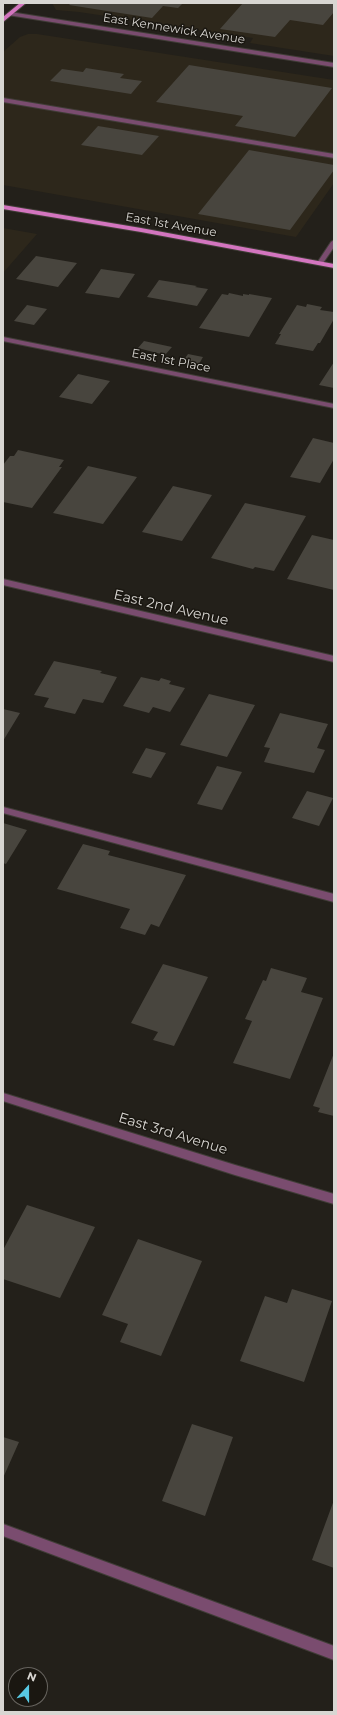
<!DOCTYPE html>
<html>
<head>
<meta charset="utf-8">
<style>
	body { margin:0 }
	#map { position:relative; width:337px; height:1715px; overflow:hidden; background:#23201a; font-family:Montserrat,sans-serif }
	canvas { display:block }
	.frame { position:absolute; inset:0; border:4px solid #d8d6d2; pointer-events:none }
	.north { position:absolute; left:8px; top:1667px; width:40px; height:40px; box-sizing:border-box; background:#1a1711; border:1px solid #66635e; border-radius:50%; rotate:21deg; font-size:11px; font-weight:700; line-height:16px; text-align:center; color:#d8d6d2 }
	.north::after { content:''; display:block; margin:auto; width:14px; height:18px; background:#58c9e4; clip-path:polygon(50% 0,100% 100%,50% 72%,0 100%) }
</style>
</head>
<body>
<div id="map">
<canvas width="337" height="1715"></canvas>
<div class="frame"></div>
<div class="north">N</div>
</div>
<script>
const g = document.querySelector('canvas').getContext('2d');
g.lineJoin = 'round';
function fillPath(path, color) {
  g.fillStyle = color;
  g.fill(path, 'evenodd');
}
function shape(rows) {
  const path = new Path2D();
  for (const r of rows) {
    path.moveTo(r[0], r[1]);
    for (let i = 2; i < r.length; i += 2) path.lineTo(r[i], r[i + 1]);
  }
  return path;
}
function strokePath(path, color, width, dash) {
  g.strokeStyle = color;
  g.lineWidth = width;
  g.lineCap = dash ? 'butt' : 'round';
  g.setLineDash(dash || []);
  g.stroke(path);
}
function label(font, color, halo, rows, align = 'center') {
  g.font = font + ' Montserrat,sans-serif';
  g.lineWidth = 3;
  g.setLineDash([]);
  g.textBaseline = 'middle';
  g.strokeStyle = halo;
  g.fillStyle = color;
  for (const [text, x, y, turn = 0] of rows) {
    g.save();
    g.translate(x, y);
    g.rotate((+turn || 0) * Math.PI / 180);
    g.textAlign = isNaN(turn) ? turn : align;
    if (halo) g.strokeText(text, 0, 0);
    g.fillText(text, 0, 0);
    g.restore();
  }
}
fillPath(shape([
	[52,3,334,3,334,56,250,43,253,38,79,12,56,10],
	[28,34,37,34,334,80,334,183,296,237,3,185,3,52,20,37],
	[3,228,37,234,3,273]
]), '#2d271b');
fillPath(shape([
	[71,3,183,3,178,8,163,6,152,18,69,5],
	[243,3,334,3,334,12,323,25,290,20,275,37,220,29],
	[189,65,332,88,295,137,235,126,243,116,156,102],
	[86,68,124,74,120,78,142,81,131,94,50,81,62,69,83,72],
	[98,126,159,136,142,155,81,145],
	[249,150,334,165,334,170,290,230,198,214],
	[36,256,77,263,58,287,16,279],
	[101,269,135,274,119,298,85,293],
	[159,280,197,286,195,287,208,289,197,306,147,297],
	[229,293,243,296,243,294,249,295,249,294,272,298,249,337,199,328,222,294,228,295],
	[307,304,322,307,320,310,334,312,334,319,320,343,318,343,313,351,275,344,281,334,279,334,297,305,306,307],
	[27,305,47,309,34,325,14,321],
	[144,341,172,347,165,355,138,348],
	[188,354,203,357,199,364,183,361],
	[334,362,334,388,319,385],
	[78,374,110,381,92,404,59,397],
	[313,438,334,443,334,459,320,483,290,477],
	[18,450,64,460,59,467,62,467,32,508,3,502,3,465,10,456,14,456],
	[88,466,137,477,103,524,53,513],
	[173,486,212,495,182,541,142,532],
	[245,503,306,516,274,571,255,567,253,569,211,558],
	[312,535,334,540,334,590,287,579],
	[54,661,102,671,100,673,117,677,103,703,83,699,75,714,44,707,49,698,34,695],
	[141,677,159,681,161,678,171,681,169,684,185,688,170,712,153,707,149,713,123,706],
	[209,694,255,705,227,757,180,745],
	[3,709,20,713,3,741],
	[280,713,328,724,317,748,325,750,314,773,264,762,270,748,264,747],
	[146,748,166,753,151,778,132,773],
	[217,766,242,772,222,810,197,804],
	[307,791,333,798,319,826,292,818],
	[3,823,27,830,6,864,3,863],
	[83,844,110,851,108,855,186,875,159,927,151,924,145,935,120,928,130,909,57,889],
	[163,964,208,977,174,1046,153,1040,158,1032,131,1023],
	[271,968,307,978,301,992,323,998,290,1079,233,1063,252,1021,245,1019,263,980,266,981],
	[334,1053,334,1116,318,1112,320,1108,313,1106],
	[27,1205,95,1227,60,1298,3,1279,3,1250],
	[138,1239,202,1261,161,1356,120,1342,128,1324,102,1315],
	[292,1289,332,1301,304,1382,240,1361,265,1296,287,1303],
	[192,1424,233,1437,205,1516,162,1501],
	[3,1437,19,1442,3,1478],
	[334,1500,334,1568,312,1560]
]), '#48453e');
const minor = shape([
	[10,12,334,63,334,67,8,15,7,14,10,12],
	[3,98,334,154,334,158,3,102,3,98],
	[334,240,334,247,323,263,318,264,317,263,331,242,334,240],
	[3,337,334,404,334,408,3,341,3,337],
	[3,579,334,656,334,662,3,585,3,579],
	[3,807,334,894,334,902,3,813,3,807],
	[3,1093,235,1165,334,1194,334,1204,235,1175,3,1101,3,1093],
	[3,1524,334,1646,334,1660,3,1536,3,1524]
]);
const major = shape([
	[20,3,26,3,3,22,3,17,20,3],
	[3,205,141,228,334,264,334,268,141,232,3,209,3,205]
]);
strokePath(minor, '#403d37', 2);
strokePath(major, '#403d37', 2);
fillPath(minor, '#7a4c6f');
fillPath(major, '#d375bf');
label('12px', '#d8d6d2', '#1a1711', [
	["East Kennewick Avenue",174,29,9],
	["East 1st Avenue",171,225,10],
	["East 1st Place",171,361,11]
]);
label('14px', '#d8d6d2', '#1a1711', [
	["East 2nd Avenue",171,608,13],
	["East 3rd Avenue",173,1134,17]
]);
</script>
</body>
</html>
